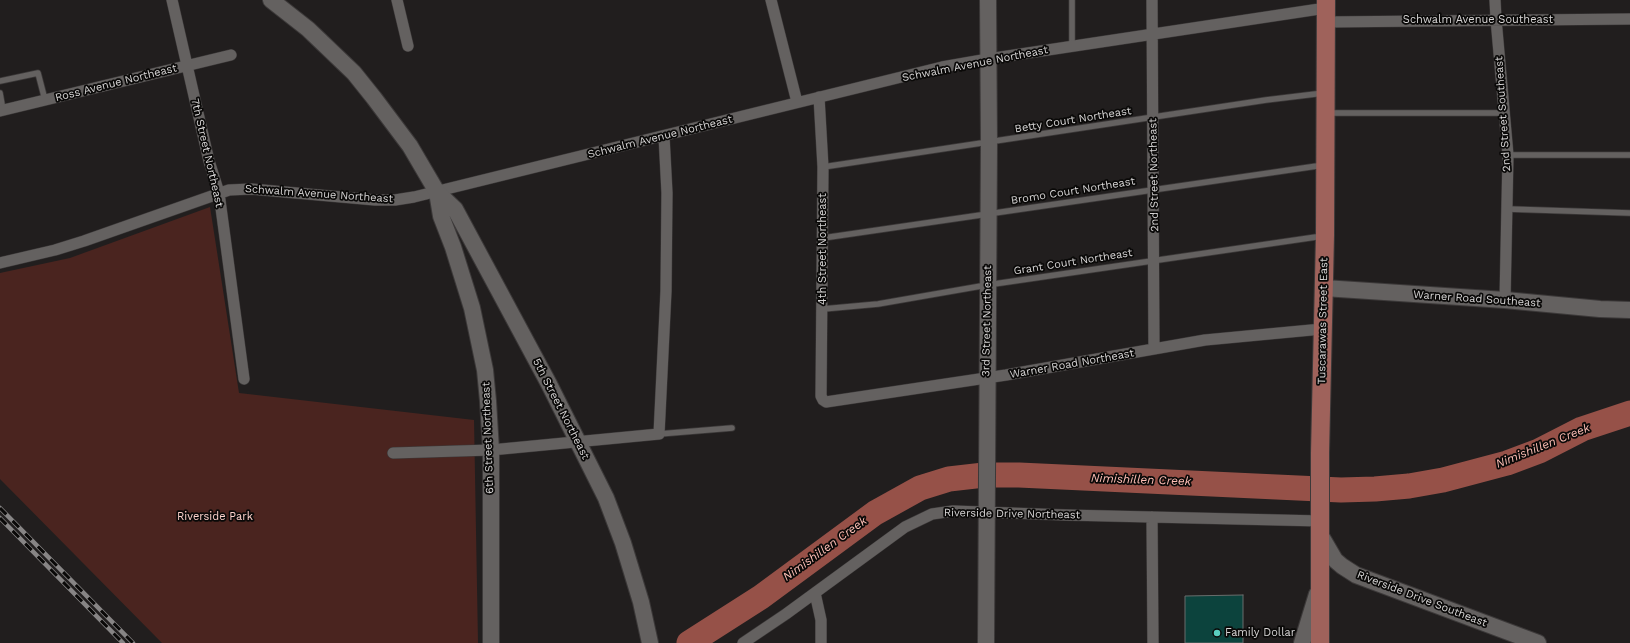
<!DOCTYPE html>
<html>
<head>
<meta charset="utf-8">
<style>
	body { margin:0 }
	canvas { display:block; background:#211e1e }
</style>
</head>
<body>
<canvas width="1630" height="643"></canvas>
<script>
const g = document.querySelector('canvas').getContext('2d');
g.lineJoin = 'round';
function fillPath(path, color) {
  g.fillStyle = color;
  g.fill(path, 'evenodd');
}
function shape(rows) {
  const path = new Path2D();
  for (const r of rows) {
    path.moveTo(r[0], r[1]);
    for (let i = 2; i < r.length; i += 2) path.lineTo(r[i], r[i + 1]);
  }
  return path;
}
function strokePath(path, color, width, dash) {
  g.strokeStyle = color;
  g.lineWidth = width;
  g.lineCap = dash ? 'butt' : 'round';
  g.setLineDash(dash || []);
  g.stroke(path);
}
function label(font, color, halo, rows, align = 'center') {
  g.font = font + ' "Work Sans",sans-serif';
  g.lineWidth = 3.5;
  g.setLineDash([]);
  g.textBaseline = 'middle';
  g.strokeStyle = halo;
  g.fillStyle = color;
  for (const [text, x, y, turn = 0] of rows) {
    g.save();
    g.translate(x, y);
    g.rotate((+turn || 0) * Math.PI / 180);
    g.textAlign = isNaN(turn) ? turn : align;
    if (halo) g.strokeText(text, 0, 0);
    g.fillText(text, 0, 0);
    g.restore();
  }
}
fillPath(shape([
	[210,207,239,393,474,420,478,643,162,643,0,479,0,273,70,258]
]), '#4a241f');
strokePath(shape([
	[689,643,761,597,875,513,920,488,949,479,984,475,1019,475,1341,490,1375,489,1409,486,1443,480,1507,463,1539,451,1582,429,1630,413]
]), '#965148', 25);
const building = shape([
	[1243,595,1243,643,1185,643,1185,596,1243,595]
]);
fillPath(building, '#0c433d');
strokePath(building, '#696d6c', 1);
const lane = shape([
	[1072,46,1072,0],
	[0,81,38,73,45,100],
	[0,93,3,110],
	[1328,113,1504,113],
	[1508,155,1630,155],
	[823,167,1266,100,1324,93],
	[1507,209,1630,213],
	[823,238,1324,165],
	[823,309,878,304,987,285,1323,236],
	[659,434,732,428]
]);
const street = shape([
	[172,0,209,161,219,193,244,379],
	[397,0,408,46],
	[771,0,797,102],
	[1152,0,1154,349],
	[1495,0,1496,19,1508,155,1505,300],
	[1326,22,1630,19],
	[819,97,823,167,821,396,823,400,826,402,1006,375,1205,340,1322,329],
	[0,111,231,55],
	[0,263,55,250,84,241,229,190,251,189,375,200,395,200,414,197,942,67,988,59,1326,8],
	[393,453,491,450,659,434,666,291,667,193,664,136],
	[1152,517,1153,643],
	[815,593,821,620,821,643],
	[743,643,786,614,905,527,932,514,953,511,1066,515,1321,521]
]);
const secondary = shape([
	[271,0,308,29,354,73,374,98,410,146,437,192,455,209,549,384,606,498,623,543,641,602,650,643],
	[437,192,441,216,453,247,472,308,485,370,488,401,491,450,491,643],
	[1324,288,1505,300,1600,309,1630,310],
	[1321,536,1335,560,1342,566,1356,575,1538,643],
	[986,643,989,143,988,0],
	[1302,643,1317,594]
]);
const primary = shape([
	[1320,643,1320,453,1325,235,1326,0]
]);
strokePath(lane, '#3c3939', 7);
strokePath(street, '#3c3939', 12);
strokePath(secondary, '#3c3939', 18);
strokePath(primary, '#3c3939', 20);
strokePath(lane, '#646160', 5.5);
strokePath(street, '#646160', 11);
strokePath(secondary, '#646160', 16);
strokePath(primary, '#9f625b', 18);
const rail = shape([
	[0,508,133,643],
	[0,518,123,643]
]);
strokePath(rail, '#878585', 4.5);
strokePath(rail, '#0a0908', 3, [9]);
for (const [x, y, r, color] of [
	[1217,633,4,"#59cebf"]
]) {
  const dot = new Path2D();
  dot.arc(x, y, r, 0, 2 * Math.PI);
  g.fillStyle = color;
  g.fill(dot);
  strokePath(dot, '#0a0908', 1.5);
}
label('11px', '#d7d5d5', '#0a0908', [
	["Schwalm Avenue Southeast",1478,20],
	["Schwalm Avenue Northeast",975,64,-11],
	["Ross Avenue Northeast",116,83,-14],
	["2nd Street Southeast",1503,114,-94],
	["Betty Court Northeast",1073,120,-9],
	["Schwalm Avenue Northeast",660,137,-14],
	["7th Street Northeast",207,153,77],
	["2nd Street Northeast",1154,175,-91],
	["Bromo Court Northeast",1073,191,-9],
	["Schwalm Avenue Northeast",319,194,4],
	["4th Street Northeast",823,249,-90],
	["Grant Court Northeast",1073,262,-9],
	["Warner Road Southeast",1477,299,4],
	["3rd Street Northeast",987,321,-89],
	["Tuscarawas Street East",1323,321,-89],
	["Warner Road Northeast",1072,364,-10],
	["5th Street Northeast",561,409,63],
	["6th Street Northeast",488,438,-92],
	["Riverside Drive Northeast",1012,514,1],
	["Riverside Drive Southeast",1422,599,21]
]);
label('11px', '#fdd2cc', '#0a0908', [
	["Riverside Park",215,517]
]);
label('11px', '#d7d5d5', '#0a0908', [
	["Family Dollar",1225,633]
], 'left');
label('italic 12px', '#febfb6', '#0a0908', [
	["Nimishillen Creek",1543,446,-22],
	["Nimishillen Creek",1141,480,2],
	["Nimishillen Creek",825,549,-36]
]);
</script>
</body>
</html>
